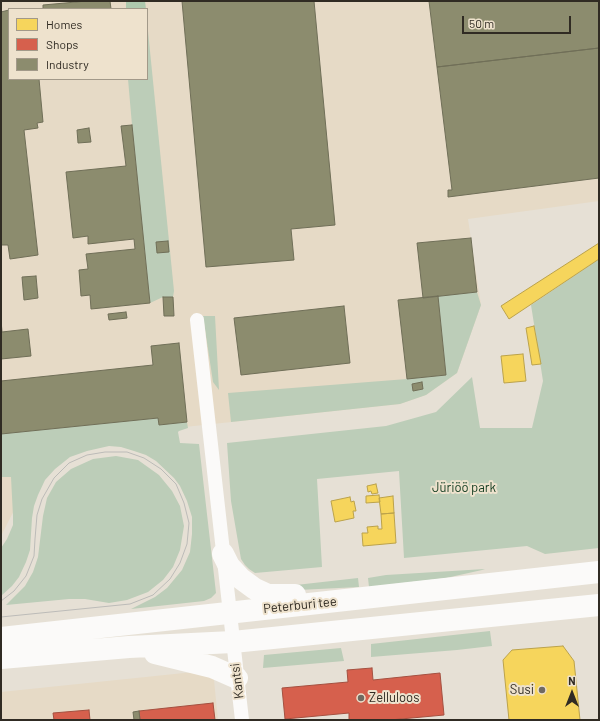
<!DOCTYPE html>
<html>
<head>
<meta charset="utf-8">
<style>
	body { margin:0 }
	#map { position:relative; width:600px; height:721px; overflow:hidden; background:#e6e0d5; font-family:Barlow,sans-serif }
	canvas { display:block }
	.frame { position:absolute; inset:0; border:2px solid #302b23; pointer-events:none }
	.legend { position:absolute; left:8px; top:8px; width:140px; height:72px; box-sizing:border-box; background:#eee2cd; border:1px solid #a29989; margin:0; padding:5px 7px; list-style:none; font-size:12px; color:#302b23 }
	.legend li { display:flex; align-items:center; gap:8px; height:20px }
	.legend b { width:20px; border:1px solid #a29989 }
	.north { position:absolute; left:552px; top:673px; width:40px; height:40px; -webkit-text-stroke:3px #eee2cd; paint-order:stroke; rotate:0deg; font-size:11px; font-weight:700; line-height:16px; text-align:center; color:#302b23 }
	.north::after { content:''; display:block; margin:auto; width:14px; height:18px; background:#302b23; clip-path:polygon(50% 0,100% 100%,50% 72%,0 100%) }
	.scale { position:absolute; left:462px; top:16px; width:109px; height:18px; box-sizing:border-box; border:2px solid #302b23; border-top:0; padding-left:5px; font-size:12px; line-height:14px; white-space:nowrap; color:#302b23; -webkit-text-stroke:3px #eee2cd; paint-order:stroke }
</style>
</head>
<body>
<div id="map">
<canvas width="600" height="721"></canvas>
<div class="frame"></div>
<ul class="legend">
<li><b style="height:11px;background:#f6d55c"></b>Homes</li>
<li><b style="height:11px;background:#d6604d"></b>Shops</li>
<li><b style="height:11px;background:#8c8c6e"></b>Industry</li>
</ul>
<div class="north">N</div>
<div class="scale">50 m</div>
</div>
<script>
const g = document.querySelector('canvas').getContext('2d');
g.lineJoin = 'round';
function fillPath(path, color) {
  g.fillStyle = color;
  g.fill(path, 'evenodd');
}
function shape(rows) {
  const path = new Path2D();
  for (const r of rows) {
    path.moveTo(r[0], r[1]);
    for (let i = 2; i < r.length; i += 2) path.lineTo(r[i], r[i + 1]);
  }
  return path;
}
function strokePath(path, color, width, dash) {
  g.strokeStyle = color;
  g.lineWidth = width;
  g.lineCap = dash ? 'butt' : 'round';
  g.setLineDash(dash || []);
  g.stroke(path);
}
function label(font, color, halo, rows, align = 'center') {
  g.font = font + ' Barlow,sans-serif';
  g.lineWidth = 4;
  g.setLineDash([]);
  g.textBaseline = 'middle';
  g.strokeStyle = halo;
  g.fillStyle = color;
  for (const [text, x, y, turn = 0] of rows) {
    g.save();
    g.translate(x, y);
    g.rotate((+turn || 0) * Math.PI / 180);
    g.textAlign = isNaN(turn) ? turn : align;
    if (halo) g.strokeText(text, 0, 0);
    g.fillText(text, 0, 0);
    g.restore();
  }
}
fillPath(shape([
	[1,1,599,1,599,201,468,219,481,305,457,373,426,395,400,404,35,443,37,465,1,536],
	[9,9,147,9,147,79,9,79],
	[213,670,218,720,1,720,1,692]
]), '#e6dac6');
fillPath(shape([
	[147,21,174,291,173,297,163,297,150,303,132,125,128,79,147,79],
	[599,259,599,548,545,554,527,546,404,558,399,471,317,479,322,567,255,573,249,569,245,565,241,559,231,501,227,443,386,426,436,412,472,377,480,428,532,428,543,381,531,305],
	[477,292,481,305,457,373,426,395,400,404,231,422,228,393,407,379,446,375,438,296],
	[422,382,423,389,413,391,412,384],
	[203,316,215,316,219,390,213,382],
	[158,418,159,425,187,422,188,428,179,431,178,432,180,443,199,444,216,593,211,598,204,601,131,609,155,597,167,588,182,570,190,552,192,534,192,517,187,501,180,486,174,478,156,461,146,455,134,451,121,447,109,446,87,451,70,457,55,469,45,480,38,495,34,506,32,518,30,550,26,562,19,577,12,586,1,596,1,548,7,539,13,525,13,516,11,477,1,477,1,434],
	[116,456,138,460,159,475,172,491,180,506,184,526,180,550,173,567,163,580,148,592,127,600,109,603,85,599,69,599,6,605,25,586,33,572,38,557,43,516,47,498,56,482,71,469,93,459],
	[485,569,482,570,446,578,369,587,368,578,386,575],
	[358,578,359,587,278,591,287,586],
	[490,631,492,646,457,650,371,657,371,644],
	[341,648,344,661,263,668,264,655]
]), '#bccdb8');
fillPath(shape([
	[126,1,145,1,146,9,126,9]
]), '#aec9ad');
const homes = shape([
	[599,243,599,259,509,319,501,306,599,243],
	[534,326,541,364,532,365,526,328,534,326],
	[523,354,526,381,504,383,501,356,523,354],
	[376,484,378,493,372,494,371,491,368,492,367,486,376,484],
	[379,495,380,502,366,503,366,496,379,495],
	[393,496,394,513,381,514,379,498,393,496],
	[350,497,351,502,354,501,356,511,353,511,354,518,335,522,331,501,350,497],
	[394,513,396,543,363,546,362,533,368,533,367,527,378,526,378,529,382,529,381,514,394,513],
	[563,646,574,661,580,720,509,720,503,660,512,650,563,646]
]);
fillPath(homes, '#f6d55c');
strokePath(homes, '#bba24b', 1);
const shops = shape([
	[372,668,373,680,440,673,444,715,390,720,349,720,349,713,285,719,282,688,348,682,347,670,372,668],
	[213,703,215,720,140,720,139,711,213,703],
	[89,710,90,720,54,720,53,713,89,710]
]);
fillPath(shops, '#d6604d');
strokePath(shops, '#a45040', 1);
const industry = shape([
	[87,1,110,1,111,9,43,9,43,5,87,1],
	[182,1,314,1,335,225,291,229,294,260,206,267,182,1],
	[429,1,599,1,599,48,437,67,429,1],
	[9,10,9,79,39,79,43,122,37,123,38,128,24,130,38,255,10,259,8,245,1,245,1,12,9,10],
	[599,48,599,178,448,197,448,190,452,190,437,67,599,48],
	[132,125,150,303,91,309,90,295,81,296,79,270,88,269,86,254,135,249,134,239,88,244,88,236,73,238,66,172,126,166,121,126,132,125],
	[89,128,91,142,78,143,77,130,89,128],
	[471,238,477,292,423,298,417,243,471,238],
	[168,241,169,252,157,253,156,242,168,241],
	[36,276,38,298,24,300,22,277,36,276],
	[438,296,446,375,407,379,398,300,438,296],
	[163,297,173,297,174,316,164,316,163,297],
	[344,306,350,363,241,375,234,318,344,306],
	[126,312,127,318,109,320,108,314,126,312],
	[1,320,2,332,28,329,31,356,1,359,1,320],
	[179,343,187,422,159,425,158,418,1,434,1,381,153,365,151,346,179,343],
	[422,382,423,389,413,391,412,384,422,382],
	[139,711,140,720,134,720,133,712,139,711]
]);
fillPath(industry, '#8c8c6e');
strokePath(industry, '#706f58', 1);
strokePath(shape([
	[197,320,242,720]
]), '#fbfaf9', 14);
strokePath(shape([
	[223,554,229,566,240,578,255,589,268,595,295,595],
	[1,638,599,572],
	[155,653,212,667,237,678],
	[1,658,129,647,233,642,599,605]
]), '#fbfaf9', 22);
strokePath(shape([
	[1,601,14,591,26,576,34,556,35,539,37,515,42,499,54,478,69,463,87,455,105,452,127,452,144,458,161,469,176,484,184,503,189,523,187,544,180,563,170,579,153,595,130,604,1,617]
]), '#bcbbb8', 1);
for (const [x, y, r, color] of [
	[542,690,4,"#706a61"],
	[361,698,4,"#706a61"]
]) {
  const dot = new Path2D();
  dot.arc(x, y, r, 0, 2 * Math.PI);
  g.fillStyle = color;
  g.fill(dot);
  strokePath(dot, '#eee2cd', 1.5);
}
label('13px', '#123c20', '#eee2cd', [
	["Jüriöö park",464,488]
]);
label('13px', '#302b23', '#eee2cd', [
	["Peterburi tee",300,605,-6],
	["Kantsi",237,681,-97]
]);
label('13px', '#302b23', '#eee2cd', [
	["Susi",534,690],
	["Zelluloos",369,698,"left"]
], 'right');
</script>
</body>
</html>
